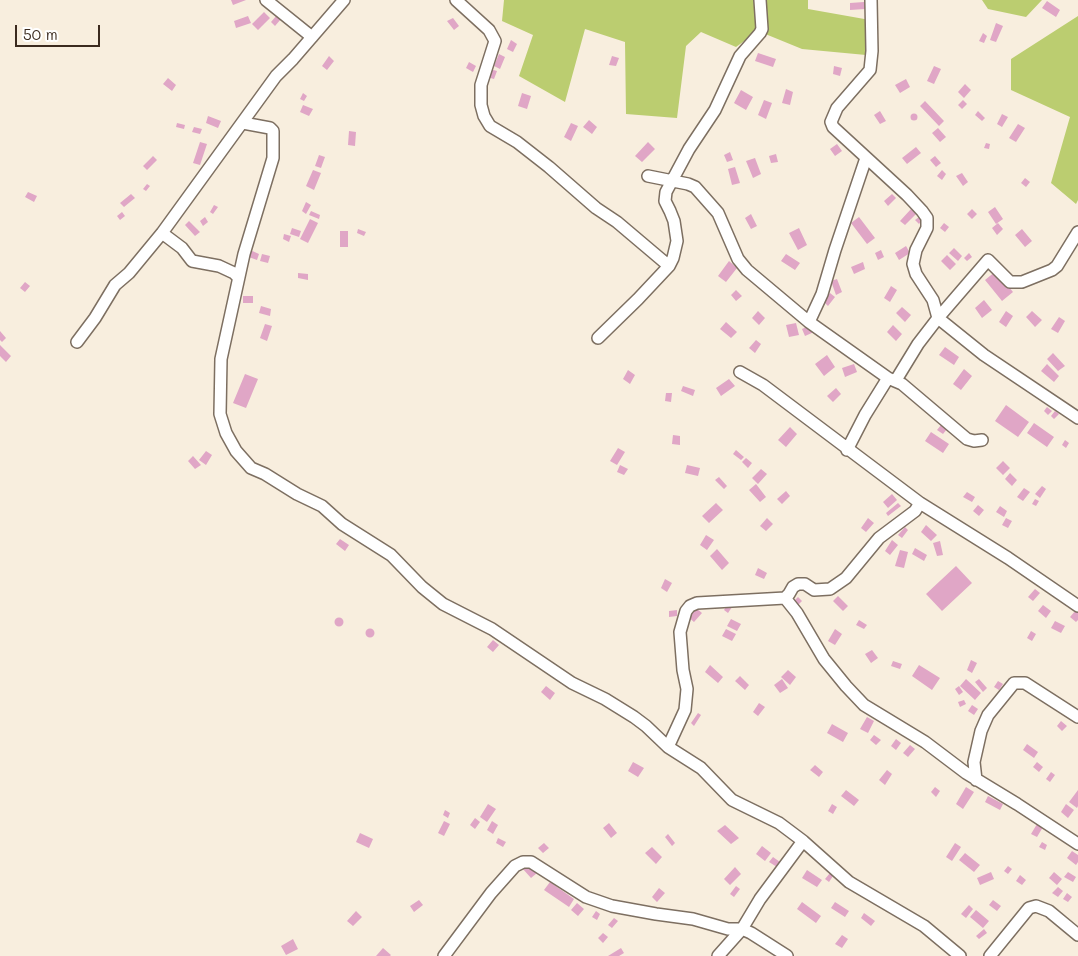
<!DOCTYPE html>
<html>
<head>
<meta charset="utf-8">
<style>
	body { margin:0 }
	#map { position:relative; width:1078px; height:956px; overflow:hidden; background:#f8eede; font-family:Mali,sans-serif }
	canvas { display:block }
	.scale { position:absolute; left:15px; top:25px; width:85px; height:22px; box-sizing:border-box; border:2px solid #3b2a1e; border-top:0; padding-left:6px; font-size:15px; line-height:18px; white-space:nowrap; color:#3b2a1e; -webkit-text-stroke:4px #fff; paint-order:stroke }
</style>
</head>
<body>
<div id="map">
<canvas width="1078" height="956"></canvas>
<div class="scale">50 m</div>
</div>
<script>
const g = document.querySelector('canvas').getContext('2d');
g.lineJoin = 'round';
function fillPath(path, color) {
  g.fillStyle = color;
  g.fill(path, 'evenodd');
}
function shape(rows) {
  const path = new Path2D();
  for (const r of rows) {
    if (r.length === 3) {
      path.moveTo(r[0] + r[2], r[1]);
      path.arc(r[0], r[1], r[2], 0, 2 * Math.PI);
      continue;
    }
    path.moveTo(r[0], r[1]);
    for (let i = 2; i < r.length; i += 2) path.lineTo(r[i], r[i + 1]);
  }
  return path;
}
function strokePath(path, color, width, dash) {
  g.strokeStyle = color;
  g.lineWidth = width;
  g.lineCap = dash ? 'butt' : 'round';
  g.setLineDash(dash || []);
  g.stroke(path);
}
fillPath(shape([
	[504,0,808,0,808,9,870,20,866,55,802,49,758,31,736,47,701,32,686,46,677,118,626,114,625,42,585,29,565,102,519,76,533,35,502,21],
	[982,0,1042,0,1026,17,988,9],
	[1078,16,1078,200,1076,204,1051,183,1070,117,1011,90,1011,59]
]), '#bbcd70');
fillPath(shape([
	[231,0,246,0,233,5],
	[1047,1,1060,10,1056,17,1042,8],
	[864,2,865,9,850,10,850,3],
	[264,12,270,18,258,30,252,24],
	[277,15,281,19,275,26,271,22],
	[248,16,251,23,236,28,234,21],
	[453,18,459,26,454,30,447,21],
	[996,23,1003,26,996,42,990,40],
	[983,33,987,36,984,43,979,41],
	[511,40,517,44,513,52,507,49],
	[758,53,776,59,773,67,755,61],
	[499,54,505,57,500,69,494,66],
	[329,56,334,61,327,70,322,66],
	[612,56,619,58,616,66,609,65],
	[469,62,476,66,473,72,466,68],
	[834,66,842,68,840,76,833,74],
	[934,66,941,69,934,84,927,81],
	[490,69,497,71,494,79,487,77],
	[168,78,176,85,172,91,163,84],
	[906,79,910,87,900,93,895,85],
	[965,84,971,90,964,98,958,92],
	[786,89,793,92,790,105,782,103],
	[741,90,753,97,746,110,734,103],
	[303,93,307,96,304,101,300,99],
	[522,93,531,96,527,109,518,106],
	[764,100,772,103,766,119,758,115],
	[963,100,967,104,962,109,958,105],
	[925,101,944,121,939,126,920,106],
	[303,105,313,109,309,116,300,112],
	[880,111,886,121,880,124,874,115],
	[978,111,985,118,982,121,975,115],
	[914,117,3.5],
	[1002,114,1008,117,1002,127,997,124],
	[208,116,221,121,218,128,206,123],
	[589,120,597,127,592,134,583,127],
	[177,123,185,125,184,129,176,127],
	[571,123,578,126,571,141,564,137],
	[1018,124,1025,128,1016,142,1009,138],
	[194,127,202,129,200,134,192,132],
	[938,128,946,137,940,142,932,133],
	[349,131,356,132,355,146,348,145],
	[200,142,207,144,200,165,193,163],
	[648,142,655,149,642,162,635,156],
	[986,143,990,144,989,149,984,148],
	[837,144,842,151,835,156,830,149],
	[916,147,921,153,907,164,902,158],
	[730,152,733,160,727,162,724,155],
	[776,154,778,162,771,163,769,156],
	[319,155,325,157,321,168,315,166],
	[153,156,157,160,147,170,143,166],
	[935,156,941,163,936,167,930,160],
	[755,158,761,174,753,178,746,161],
	[735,167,740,183,732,185,728,169],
	[313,170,321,173,314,190,306,186],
	[942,170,946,174,942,180,937,176],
	[962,173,968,182,963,186,956,176],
	[1025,178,1030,182,1026,187,1021,183],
	[147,184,150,186,146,191,143,189],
	[28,192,37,196,34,202,25,197],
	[131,194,135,198,124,207,120,203],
	[892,194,896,198,888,206,884,201],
	[306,202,311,205,306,214,302,211],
	[214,205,218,207,213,214,210,212],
	[995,207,1003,219,996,224,988,212],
	[911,209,916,214,905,225,900,221],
	[972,209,977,214,972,219,967,214],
	[311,211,320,215,319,219,309,215],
	[122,212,125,216,120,220,117,216],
	[751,214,757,226,751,229,745,218],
	[205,217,208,222,203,226,200,221],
	[859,217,875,238,867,244,851,223],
	[919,217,922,220,919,224,915,220],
	[310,219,318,223,308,243,300,239],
	[189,221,200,232,195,236,185,225],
	[944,223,949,227,945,232,940,228],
	[998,223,1003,229,997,235,992,228],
	[292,228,301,231,299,237,290,234],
	[799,228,807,245,798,250,789,233],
	[358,229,366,232,364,236,357,233],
	[1022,229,1032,241,1025,247,1015,235],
	[340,231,348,231,348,247,340,247],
	[284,234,291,236,289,242,283,239],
	[906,246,910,253,899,260,895,253],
	[954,248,962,256,958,261,949,253],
	[248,249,259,254,257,260,246,256],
	[881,250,884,257,878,260,875,253],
	[969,253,972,257,967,261,964,258],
	[262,254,270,256,268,263,260,261],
	[786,254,800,263,795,270,781,261],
	[947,255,956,264,950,270,941,261],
	[729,261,737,268,726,282,718,276],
	[863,262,865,269,854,274,851,267],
	[996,271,1013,292,1002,301,985,280],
	[298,273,308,274,308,280,298,278],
	[837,279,842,292,836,295,831,281],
	[25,282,30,286,25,292,20,288],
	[891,286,897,290,890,302,884,298],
	[736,290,742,296,736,301,731,295],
	[830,293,835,297,828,306,823,301],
	[243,296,253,296,253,303,243,303],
	[984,300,992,310,982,318,975,308],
	[261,306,271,309,270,316,259,313],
	[902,307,911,315,905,322,896,313],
	[758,311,765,318,759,325,752,318],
	[1006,311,1013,316,1006,327,999,322],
	[1032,311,1042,320,1035,327,1026,317],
	[1059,317,1065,321,1058,333,1051,329],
	[726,322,737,332,731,338,720,329],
	[796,323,799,335,789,337,786,325],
	[265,324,272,326,267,341,260,338],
	[811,325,814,332,805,336,802,329],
	[893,325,902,334,896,341,887,332],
	[0,331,6,338,2,342,0,340],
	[756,340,761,344,755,353,749,348],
	[0,345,11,356,6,362,0,356],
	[945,347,959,357,954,365,939,355],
	[1053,353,1065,366,1058,371,1047,359],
	[827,355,835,367,824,376,815,364],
	[854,364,857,372,845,377,842,368],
	[1047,364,1059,376,1054,382,1041,371],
	[964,369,972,376,961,390,953,384],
	[628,370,635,375,630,384,623,379],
	[245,374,258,379,246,408,233,403],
	[729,379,735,386,721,396,716,388],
	[683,386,695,390,693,396,681,391],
	[836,388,841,394,833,402,827,396],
	[666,393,672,393,671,402,665,401],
	[1006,405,1029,422,1018,437,995,421],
	[1047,407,1052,411,1048,415,1044,411],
	[1055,411,1059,414,1054,419,1051,416],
	[1034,423,1054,437,1047,447,1027,433],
	[941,425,947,429,943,434,937,430],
	[790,427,797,434,786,447,778,440],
	[931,432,949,444,943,453,925,441],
	[673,435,680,436,680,445,672,444],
	[1065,440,1069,443,1066,448,1062,445],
	[618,448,625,452,617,465,610,461],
	[736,450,744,457,741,460,733,454],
	[206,451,212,455,206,465,199,460],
	[193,456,201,465,195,469,188,461],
	[746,458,752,463,748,468,742,462],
	[1003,461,1010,468,1003,475,996,468],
	[620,465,628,469,624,475,617,472],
	[687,465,700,468,698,476,685,473],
	[761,469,767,474,758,484,752,478],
	[1010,473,1017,480,1012,486,1005,479],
	[719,477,727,486,724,489,715,480],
	[756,484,766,497,760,502,749,490],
	[1042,486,1046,489,1040,498,1035,494],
	[1024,488,1030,492,1023,501,1017,497],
	[786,491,790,496,782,504,777,499],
	[967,492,975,497,972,502,963,497],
	[892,494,897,500,888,508,883,502],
	[1035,499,1039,501,1036,506,1032,504],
	[716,503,723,510,709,523,702,516],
	[898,503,901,506,888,516,886,513],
	[978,505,984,510,979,516,973,511],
	[1000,506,1007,511,1004,517,996,512],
	[767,518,773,524,766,531,760,526],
	[868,518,874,523,866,532,861,528],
	[1006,518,1012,521,1008,528,1002,525],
	[926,525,937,535,931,541,921,532],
	[905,527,908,530,902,538,898,535],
	[706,535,714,540,707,550,700,545],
	[340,539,349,545,345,551,336,544],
	[892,540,898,545,890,555,885,551],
	[940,541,943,555,937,556,933,543],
	[915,548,927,555,924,561,912,554],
	[717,549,729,563,722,570,710,556],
	[900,550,908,552,904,568,895,566],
	[956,566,972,583,942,611,926,594],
	[758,568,767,573,764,579,755,575],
	[665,579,672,583,667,592,661,588],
	[1035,589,1040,593,1033,601,1028,597],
	[838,596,848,606,843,611,833,601],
	[798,597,802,601,798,605,794,601],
	[728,604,732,607,728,613,724,610],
	[1043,605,1051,611,1046,618,1038,611],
	[696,608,702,613,694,622,688,617],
	[677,610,677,616,669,617,669,611],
	[1076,610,1078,611,1078,620,1076,622,1070,617],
	[339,622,4.5],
	[731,619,741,624,737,631,727,626],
	[859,620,867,625,864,629,856,625],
	[1055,621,1065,626,1061,633,1051,628],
	[370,633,4.5],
	[726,629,736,634,732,641,722,636],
	[835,629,842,634,835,645,828,641],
	[1031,631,1036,634,1032,641,1027,638],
	[493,640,499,645,493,652,487,647],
	[872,650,878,658,871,663,865,654],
	[971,660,977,663,972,673,967,670],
	[893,661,902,664,900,669,891,666],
	[710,665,723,677,718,683,705,672],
	[919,665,940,678,932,690,912,676],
	[788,670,796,677,790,685,781,677],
	[740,676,749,685,745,690,735,681],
	[782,679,788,688,780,693,774,685],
	[966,679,981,693,975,700,960,686],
	[979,679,987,688,983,692,975,682],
	[998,681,1003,684,999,690,994,687],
	[546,686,555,693,550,700,541,692],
	[959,686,963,692,959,695,955,689],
	[964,700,966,704,960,707,958,702],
	[759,703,765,707,758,716,753,712],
	[972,705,978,709,974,715,968,711],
	[698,713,701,715,694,726,691,723],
	[867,717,874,721,868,733,860,729],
	[1061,721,1067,726,1062,731,1057,726],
	[832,724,848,733,843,742,827,733],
	[874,735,881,740,876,745,870,740],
	[896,739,901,743,896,750,891,746],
	[1027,744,1038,752,1034,758,1023,750],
	[910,745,915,749,908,757,903,753],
	[633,762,644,768,638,777,628,771],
	[1037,762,1043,767,1039,772,1033,767],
	[815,765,823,772,819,777,810,770],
	[887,770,892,774,885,785,879,780],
	[1051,772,1055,775,1050,782,1046,779],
	[935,787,940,791,936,797,931,792],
	[966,787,974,792,963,809,956,804],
	[846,790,859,800,854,806,841,796],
	[1078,790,1078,806,1077,808,1069,802],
	[988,796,1003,804,1000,810,985,802],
	[488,804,496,809,487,822,480,817],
	[832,804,837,807,833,814,828,811],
	[1066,804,1074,810,1068,818,1061,812],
	[445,810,450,813,448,818,443,815],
	[475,818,480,822,475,829,470,825],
	[444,821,450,824,444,836,438,833],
	[492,821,498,825,493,834,487,830],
	[609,823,617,833,611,838,603,828],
	[1037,824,1043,827,1037,837,1031,834],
	[725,825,739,838,731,844,717,831],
	[360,833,373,839,369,848,356,842],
	[668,834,675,843,672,846,665,837],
	[498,838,506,842,503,847,496,843],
	[1042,842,1047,845,1045,850,1039,847],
	[544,843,549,848,543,853,538,848],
	[955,843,961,847,952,861,946,857],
	[762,846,771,853,765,861,756,854],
	[652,847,662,857,656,864,645,853],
	[1072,851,1078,855,1078,862,1076,865,1067,858],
	[965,853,980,865,974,872,959,860],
	[773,857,780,862,777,867,769,862],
	[527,863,537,873,531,878,522,868],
	[1008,866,1012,869,1008,874,1004,871],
	[735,867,741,874,730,885,724,879],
	[807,870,822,880,817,887,802,878],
	[991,872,994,879,980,885,977,878],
	[1054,872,1062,879,1057,885,1049,878],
	[1068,872,1076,877,1073,882,1064,877],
	[830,873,833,876,829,882,825,879],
	[1020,875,1026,880,1022,885,1016,881],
	[550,882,574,899,569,907,544,890],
	[736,886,740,889,734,897,730,894],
	[1058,887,1063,891,1058,897,1052,893],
	[659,888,665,893,657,902,652,897],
	[1067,893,1072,897,1068,902,1063,899],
	[419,900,423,905,414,912,410,906],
	[993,900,1001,906,997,911,989,905],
	[802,902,821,916,816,923,797,909],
	[835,902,849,911,845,917,831,908],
	[577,903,584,909,578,916,571,910],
	[969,905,973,909,966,918,961,914],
	[976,910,989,921,983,928,970,917],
	[356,911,362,917,353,926,347,921],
	[596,911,600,914,597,920,592,917],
	[864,913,875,921,871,926,861,918],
	[614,918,618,921,612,928,608,925],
	[984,929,987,933,979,939,976,936],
	[603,933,608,937,603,943,598,938],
	[842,935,848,939,842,948,835,944],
	[293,939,298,949,286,955,281,946],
	[383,948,391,955,390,956,376,956],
	[621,948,624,953,619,956,608,956]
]), '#e0a6c6');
const street = shape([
	[266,0,312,37],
	[456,0,489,30,495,41,481,85,481,105,484,116,490,126,517,142,549,167,596,208,617,222,669,266],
	[871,0,872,51,870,70,837,108,831,122,833,127,907,195,922,211,927,218,927,228,916,250,913,264,916,274,933,300,938,318,984,355,1078,418],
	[243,123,270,128,273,131,273,158,244,254,221,359,220,414,226,433,236,451,251,468,265,474,297,494,322,506,342,524,391,555,422,587,443,604,492,629,572,683,605,699,634,717,646,726,668,747,701,768,732,800,779,823,803,841,849,882,924,926,960,956],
	[648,176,688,184,695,187,718,213,738,259,747,270,809,322,888,378,902,384,967,439,974,441,982,440],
	[162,233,182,248,192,261,219,266,234,273,238,277],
	[809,322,822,294,835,250,866,158],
	[598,338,638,299,669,266,673,258,677,241,674,221,670,211,665,201,666,192,689,149,715,110,740,56,760,33,762,29,760,0],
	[77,342,95,318,115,285,129,273,162,233,276,76,293,59,344,0],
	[740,372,763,385,920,503,1008,558,1078,606],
	[896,380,918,344,938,318,988,260,1010,282,1022,282,1052,270,1057,266,1078,232],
	[847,450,865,415,888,378],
	[785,598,797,613,824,659,846,686,864,705,925,742,966,773,1017,804,1078,844],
	[668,747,685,710,687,689,683,670,680,632,686,611,690,606,697,603,785,598,789,594,793,587,798,584,805,584,814,590,830,589,846,578,879,538,915,511,920,503],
	[976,780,974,762,981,731,988,715,1014,683,1025,683,1078,717],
	[444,956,491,893,515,866,523,862,531,862,586,897,612,906,656,914,693,919,728,929,742,929,751,933,787,956],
	[718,956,742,929,760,899,803,841],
	[990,956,1029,908,1036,906,1049,911,1078,935]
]);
strokePath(street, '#7d6f61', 14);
strokePath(street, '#fff', 11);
</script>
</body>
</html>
